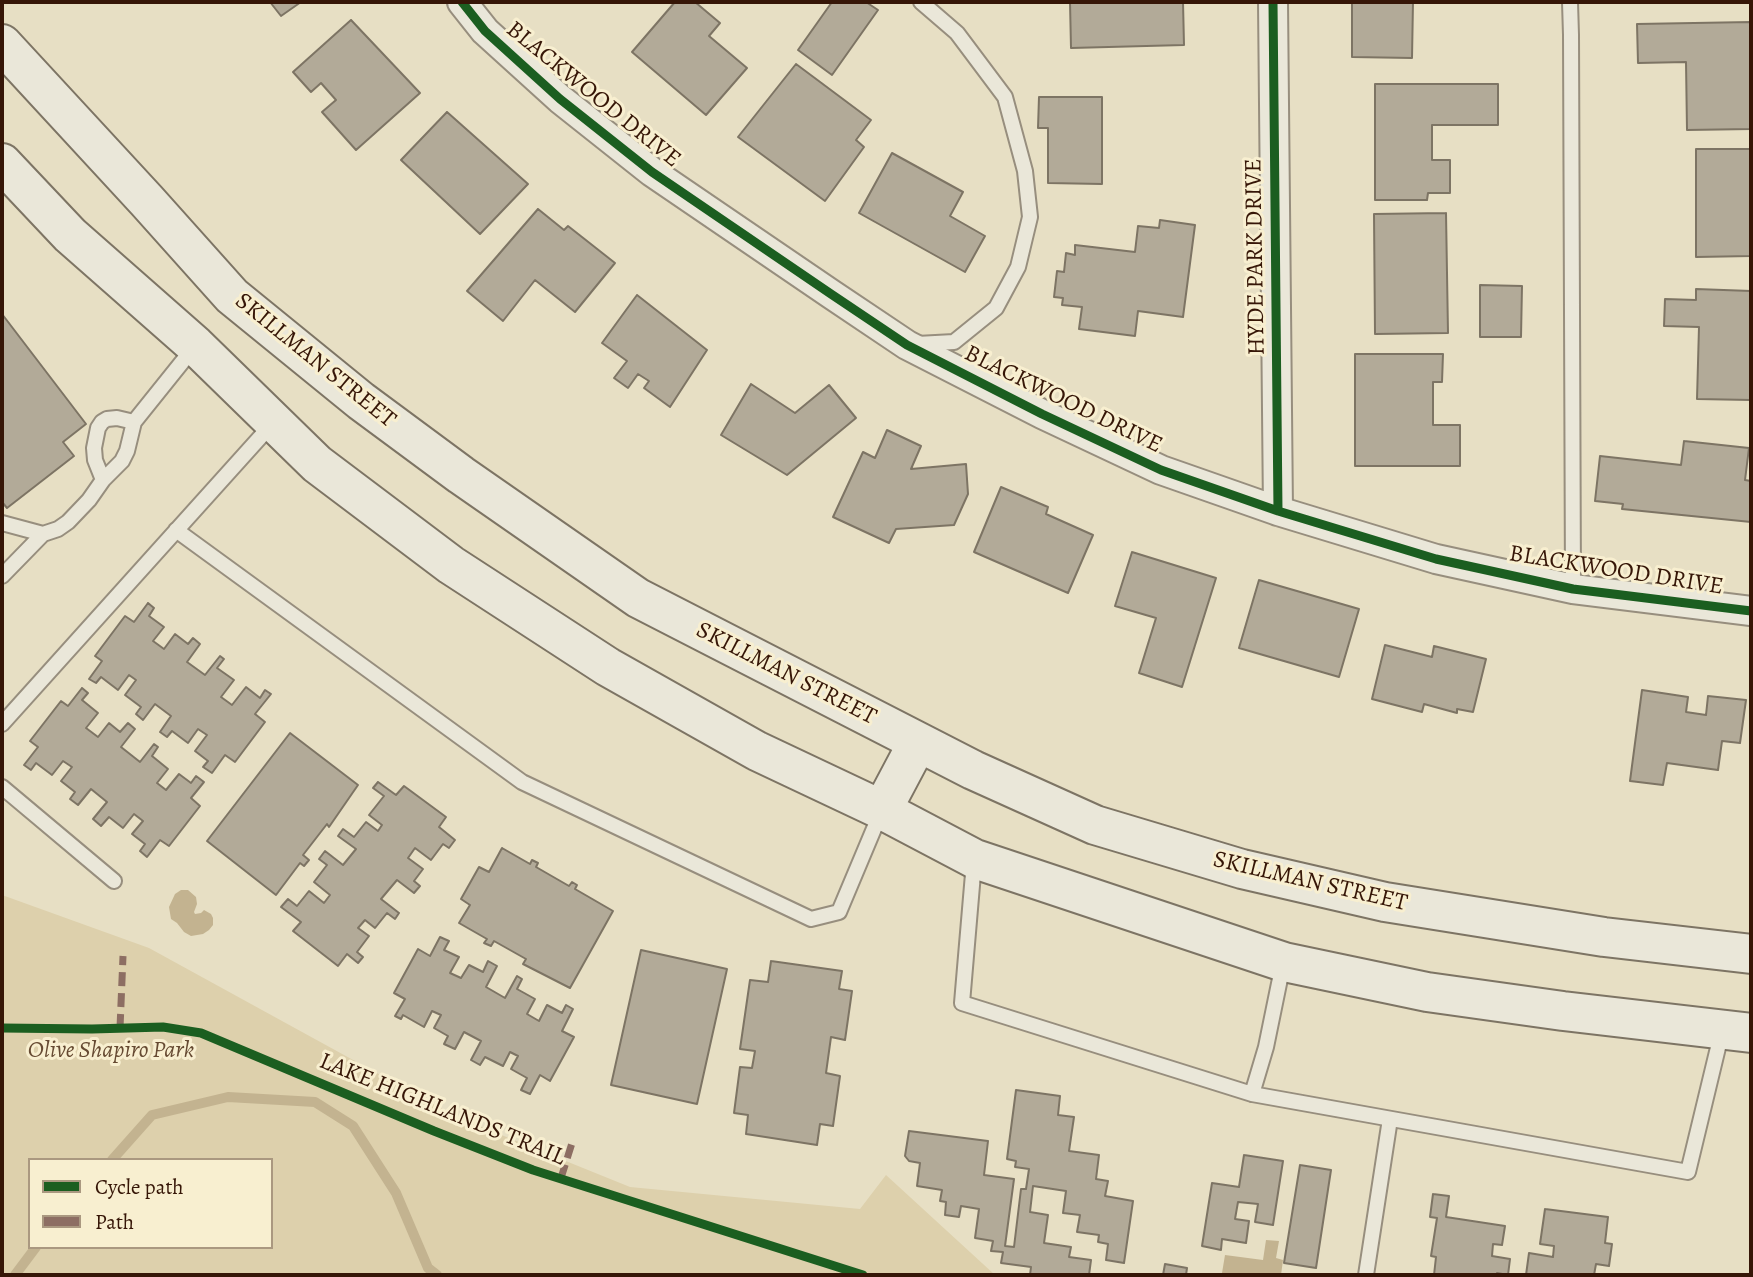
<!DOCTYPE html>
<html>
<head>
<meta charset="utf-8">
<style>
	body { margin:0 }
	#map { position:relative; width:1753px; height:1277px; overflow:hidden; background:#e7dfc4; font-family:Alegreya,serif }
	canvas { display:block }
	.frame { position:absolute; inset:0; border:4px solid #361607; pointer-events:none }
	.legend { position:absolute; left:28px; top:1158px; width:245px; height:91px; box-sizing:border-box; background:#f8efd0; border:2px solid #aa9880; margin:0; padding:9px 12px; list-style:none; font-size:21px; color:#361607 }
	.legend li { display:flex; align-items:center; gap:14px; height:35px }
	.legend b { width:35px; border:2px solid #aa9880 }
</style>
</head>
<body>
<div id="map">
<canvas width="1753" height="1277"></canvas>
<div class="frame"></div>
<ul class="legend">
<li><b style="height:9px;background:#1b5e20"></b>Cycle path</li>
<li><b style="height:9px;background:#8d6e63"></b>Path</li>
</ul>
</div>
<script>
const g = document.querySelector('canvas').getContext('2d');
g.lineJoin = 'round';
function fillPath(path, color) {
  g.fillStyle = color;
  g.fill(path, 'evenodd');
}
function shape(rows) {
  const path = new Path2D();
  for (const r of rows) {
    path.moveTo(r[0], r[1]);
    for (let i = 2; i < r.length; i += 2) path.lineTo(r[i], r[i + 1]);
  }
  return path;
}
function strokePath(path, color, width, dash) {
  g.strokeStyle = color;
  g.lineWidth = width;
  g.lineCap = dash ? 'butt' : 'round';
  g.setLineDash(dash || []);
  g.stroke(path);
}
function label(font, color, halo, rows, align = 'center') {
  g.font = font + ' Alegreya,serif';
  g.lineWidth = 6;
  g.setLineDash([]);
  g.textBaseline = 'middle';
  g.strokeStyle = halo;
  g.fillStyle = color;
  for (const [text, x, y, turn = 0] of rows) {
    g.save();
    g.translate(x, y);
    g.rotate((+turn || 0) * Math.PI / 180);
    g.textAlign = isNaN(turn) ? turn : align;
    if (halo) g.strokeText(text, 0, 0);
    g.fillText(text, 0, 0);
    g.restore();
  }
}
fillPath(shape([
	[2,895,149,948,457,1117,630,1187,860,1209,886,1175,995,1275,2,1275],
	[30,1160,271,1160,271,1247,30,1247]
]), '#ddd0ac');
fillPath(shape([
	[181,890,188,890,196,897,197,904,194,912,195,914,201,913,204,910,211,914,213,918,213,925,209,930,203,934,191,936,184,932,177,923,171,919,169,907,175,894],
	[1266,1240,1279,1241,1276,1258,1283,1260,1281,1275,1233,1275,1222,1273,1225,1255,1263,1260]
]), '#c3b390');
strokePath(shape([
	[112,1160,152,1115,228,1097,315,1102,353,1126,396,1193,428,1268,437,1275],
	[15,1275,36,1247]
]), '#c3b390', 10);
const building = shape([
	[270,2,301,2,281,16,270,2],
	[675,2,695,2,720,23,709,36,747,68,706,115,632,52,675,2],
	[832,2,866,2,878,10,832,75,798,50,832,2],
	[1070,2,1183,2,1184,45,1071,48,1070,2],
	[1352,2,1413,2,1412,58,1352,57,1352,2],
	[351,20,420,93,356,150,322,112,336,100,321,83,311,92,293,72,351,20],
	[1751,22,1751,129,1687,130,1686,62,1638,63,1637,24,1751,22],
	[796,64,871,120,856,140,864,147,825,201,738,137,796,64],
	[1375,84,1498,84,1498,125,1432,125,1432,160,1450,160,1450,193,1428,193,1427,200,1375,200,1375,84],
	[1039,97,1102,97,1102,184,1048,183,1048,128,1038,128,1039,97],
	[447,112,528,184,480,234,401,160,447,112],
	[1696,149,1751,149,1751,256,1696,257,1696,149],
	[892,153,963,192,950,216,985,236,965,272,859,213,892,153],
	[538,209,564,230,568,226,615,263,575,312,535,280,503,321,467,291,538,209],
	[1446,213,1448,333,1375,334,1374,214,1446,213],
	[1160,220,1195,225,1183,317,1138,311,1135,336,1079,329,1082,307,1062,305,1063,298,1054,297,1057,271,1064,272,1066,253,1075,255,1075,245,1135,252,1138,226,1159,228,1160,220],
	[1480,285,1522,286,1521,337,1480,337,1480,285],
	[1696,289,1751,291,1751,400,1697,399,1699,327,1664,326,1665,299,1696,300,1696,289],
	[637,295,707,350,670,407,644,388,649,381,638,374,628,388,614,378,627,361,602,343,637,295],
	[2,314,86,424,63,442,74,456,7,508,2,502,2,314],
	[1355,354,1443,354,1442,382,1433,382,1433,425,1460,425,1460,466,1355,466,1355,354],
	[751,384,795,413,829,385,856,418,787,475,721,435,751,384],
	[887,430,921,446,911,469,966,464,968,494,954,525,896,529,889,543,833,517,863,452,875,458,887,430],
	[1684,441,1749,448,1745,480,1751,481,1751,522,1622,509,1623,504,1595,501,1600,456,1681,465,1684,441],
	[1001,487,1048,507,1046,514,1093,535,1068,593,974,552,1001,487],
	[1132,552,1216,578,1182,687,1139,673,1156,618,1115,606,1132,552],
	[1259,580,1359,609,1339,677,1239,648,1259,580],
	[148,603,154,608,149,616,164,627,153,641,164,649,175,634,188,644,193,638,200,644,187,662,205,675,220,656,224,659,217,668,234,680,221,697,232,705,246,687,260,698,265,690,271,694,255,714,265,722,235,762,225,755,212,773,203,767,208,761,195,751,207,735,198,729,188,743,172,731,167,737,160,732,171,716,155,704,143,720,136,714,141,707,125,695,136,680,129,675,118,690,101,677,96,683,89,679,102,661,95,656,125,616,134,622,148,603],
	[1385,645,1432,657,1434,646,1486,659,1473,712,1457,709,1457,713,1424,704,1422,712,1372,699,1385,645],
	[82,688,88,693,82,700,98,713,86,728,98,737,109,723,120,732,128,723,135,729,121,747,140,762,154,744,158,747,152,756,168,769,157,783,166,790,179,774,191,783,196,776,204,782,191,798,200,806,169,846,160,840,147,857,140,851,145,844,132,834,143,821,134,814,123,828,109,817,101,826,93,819,107,802,91,789,78,805,70,799,75,792,61,781,72,767,63,761,52,775,36,763,31,770,24,765,38,747,30,741,61,701,68,706,82,688],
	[1642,690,1688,697,1686,712,1706,715,1708,696,1746,700,1740,743,1722,741,1718,770,1667,763,1663,785,1630,781,1642,690],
	[290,733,358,785,329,827,327,824,303,855,309,860,304,866,300,863,276,895,207,841,290,733],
	[378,782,396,795,404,786,446,817,439,827,455,840,449,848,443,844,431,860,415,848,408,858,423,869,414,881,420,886,414,893,397,880,381,899,399,913,395,919,387,913,375,928,365,920,358,928,369,936,357,952,363,957,358,963,347,954,338,966,293,931,301,922,281,907,288,899,297,906,309,891,324,903,330,895,314,882,327,865,319,859,325,851,343,865,356,849,338,836,343,829,354,837,366,822,378,831,382,825,369,815,384,796,373,788,378,782],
	[502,848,530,864,532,860,538,863,536,867,569,886,572,882,577,885,575,889,613,911,570,988,523,964,526,959,494,941,491,946,484,943,487,939,459,923,470,905,461,899,479,867,489,872,502,848],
	[440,937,449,941,444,950,459,957,450,973,461,978,469,965,483,972,488,961,497,966,486,987,505,998,517,976,522,979,517,989,535,999,527,1014,539,1021,547,1005,562,1013,566,1005,573,1009,562,1031,574,1037,550,1081,540,1075,530,1094,521,1090,527,1078,511,1069,518,1056,510,1052,503,1066,485,1057,480,1065,471,1060,481,1041,464,1032,455,1049,444,1044,448,1036,434,1028,441,1015,432,1011,424,1027,403,1015,401,1019,395,1016,405,999,394,993,418,949,430,956,440,937],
	[641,950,727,969,697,1104,611,1085,641,950],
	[771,961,842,971,839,989,852,991,845,1040,831,1037,826,1073,840,1076,833,1126,820,1124,817,1145,746,1134,748,1115,734,1113,740,1067,752,1068,755,1051,740,1049,750,980,768,982,771,961],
	[1016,1090,1060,1096,1058,1115,1074,1117,1069,1151,1099,1155,1096,1179,1108,1181,1105,1196,1133,1201,1124,1263,1106,1260,1108,1244,1098,1242,1099,1235,1077,1232,1080,1215,1063,1213,1066,1191,1033,1186,1030,1212,1048,1215,1044,1243,1071,1247,1069,1257,1091,1260,1089,1275,1030,1275,1031,1267,1001,1263,1003,1252,991,1251,993,1241,975,1238,979,1209,961,1206,959,1217,945,1215,946,1202,940,1201,942,1190,917,1186,920,1163,909,1161,905,1156,909,1131,988,1141,984,1175,1014,1179,1005,1246,1014,1247,1021,1189,1026,1189,1029,1169,1015,1167,1016,1161,1007,1159,1016,1090],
	[1244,1155,1283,1161,1273,1225,1255,1222,1258,1204,1238,1202,1235,1219,1249,1221,1246,1243,1222,1239,1221,1250,1202,1246,1212,1183,1239,1187,1244,1155],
	[1300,1165,1331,1170,1316,1268,1284,1263,1300,1165],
	[1433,1194,1449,1196,1446,1217,1505,1226,1502,1245,1493,1244,1492,1256,1510,1259,1508,1275,1497,1273,1497,1275,1434,1275,1436,1257,1431,1256,1437,1218,1430,1217,1433,1194],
	[1545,1209,1608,1217,1605,1243,1612,1244,1609,1266,1596,1264,1594,1275,1526,1275,1529,1253,1553,1257,1554,1246,1540,1244,1545,1209],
	[1165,1264,1187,1268,1186,1275,1163,1275,1165,1264]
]);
fillPath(building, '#b2aa98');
strokePath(building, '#7d7464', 2);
const lane = shape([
	[1570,2,1571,35,1573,589],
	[917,344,954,342,996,308,1018,267,1030,217,1025,171,1005,97,957,33,921,2],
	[103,480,95,460,94,448,98,428,102,422,107,419,117,418,134,422],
	[2,523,43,534,58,529,68,522,89,500,103,480,122,461,127,451,134,422,195,346],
	[176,530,522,782,811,919,839,912,881,812],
	[2,576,43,534],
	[2,724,273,423],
	[2,787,114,881],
	[974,862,962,1003,1252,1094,1688,1172,1722,1031],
	[1252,1094,1266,1047,1283,964],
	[1366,1275,1390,1119]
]);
const street = shape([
	[462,2,485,31,560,99,652,172,831,294,907,345,1042,414,1161,470,1278,511,1436,559,1573,589,1751,611],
	[1273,2,1278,511]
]);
const secondary = shape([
	[2,44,147,201,232,296,361,401,461,475,638,598,973,770,1095,825,1242,869,1385,902,1604,937,1751,954],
	[2,163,70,235,195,345,317,464,451,565,608,667,757,751,882,810,975,859,1284,962,1427,992,1563,1011,1751,1033],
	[882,810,918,742]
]);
strokePath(lane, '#978e7e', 18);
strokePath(street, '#978e7e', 32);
strokePath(secondary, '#7d7464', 42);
strokePath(lane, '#eae7d9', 14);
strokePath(street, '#eae7d9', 28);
strokePath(secondary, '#eae7d9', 38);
strokePath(shape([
	[120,1028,123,956],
	[561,1178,572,1143]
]), '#8d6e63', 7, [14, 7]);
strokePath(shape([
	[462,2,485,31,560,99,652,172,831,294,907,345,1042,414,1161,470,1278,511,1436,559,1573,589,1751,611],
	[1273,2,1278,511],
	[2,1028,92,1029,163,1027,201,1033,434,1131,533,1170,863,1275]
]), '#1b5e20', 9);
label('24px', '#361607', '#f8efd0', [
	["BLACKWOOD DRIVE",593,95,39],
	["HYDE PARK DRIVE",1256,257,-91],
	["SKILLMAN STREET",315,361,39],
	["BLACKWOOD DRIVE",1063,400,26],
	["BLACKWOOD DRIVE",1616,571,9],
	["SKILLMAN STREET",786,674,27],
	["SKILLMAN STREET",1310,882,13],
	["LAKE HIGHLANDS TRAIL",442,1110,22]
]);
label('italic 24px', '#664a32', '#f8efd0', [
	["Olive Shapiro Park",111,1051]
]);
</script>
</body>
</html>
